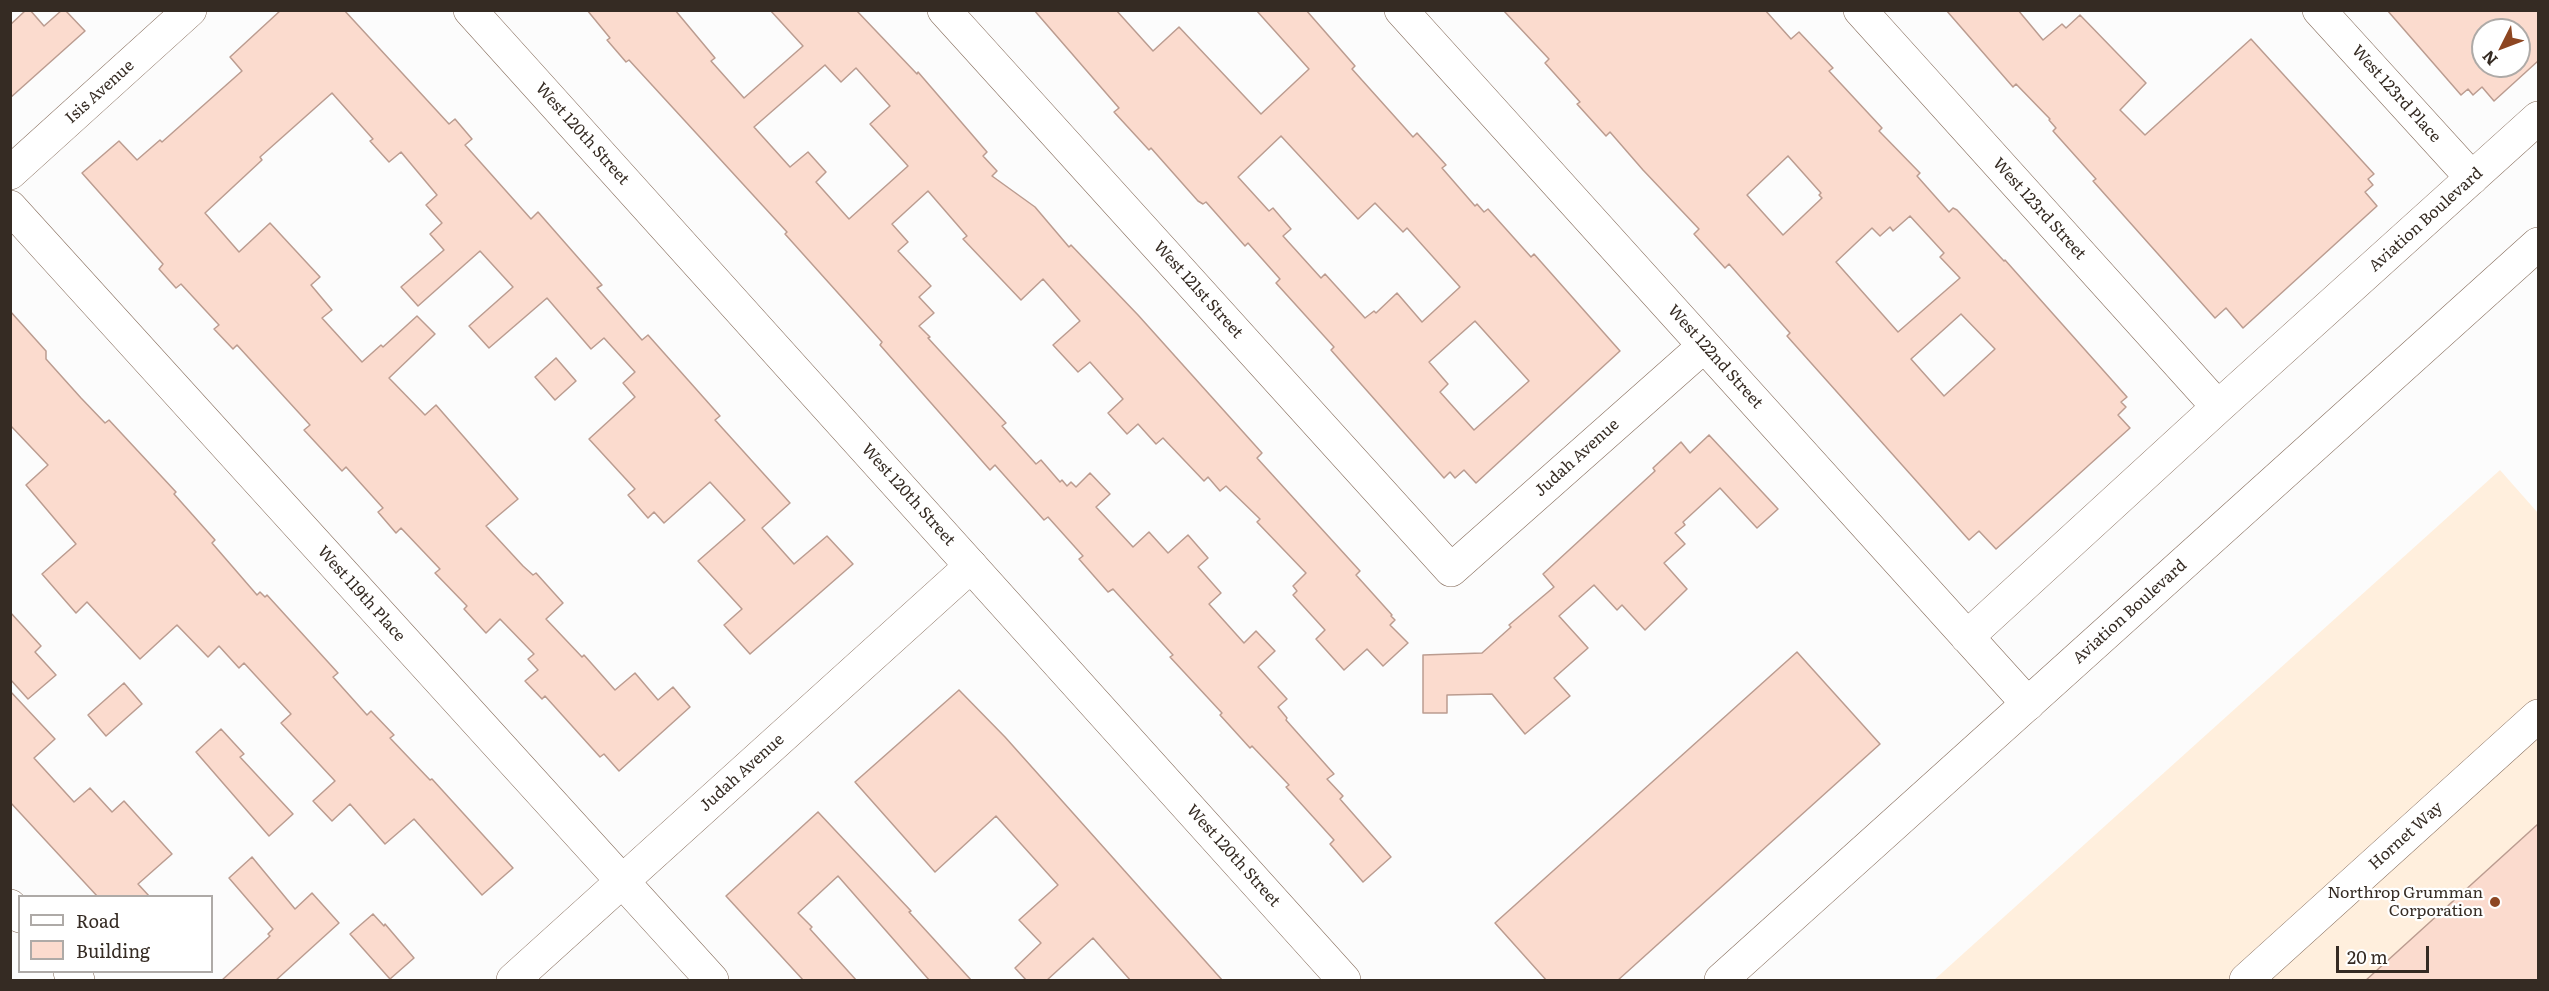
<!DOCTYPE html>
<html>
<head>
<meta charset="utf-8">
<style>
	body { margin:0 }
	#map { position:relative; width:2549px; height:991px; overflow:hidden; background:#fcfcfc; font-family:Literata,serif }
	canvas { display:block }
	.frame { position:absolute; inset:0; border:12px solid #352b23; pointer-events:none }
	.legend { position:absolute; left:18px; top:895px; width:195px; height:78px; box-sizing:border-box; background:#fff; border:2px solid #aeaaa7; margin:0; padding:8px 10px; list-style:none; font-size:18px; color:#352b23 }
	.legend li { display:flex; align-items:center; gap:12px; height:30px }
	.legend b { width:30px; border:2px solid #aeaaa7 }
	.north { position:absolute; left:2471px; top:18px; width:60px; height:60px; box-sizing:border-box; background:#fff; border:2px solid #aeaaa7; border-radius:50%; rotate:228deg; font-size:16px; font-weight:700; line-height:24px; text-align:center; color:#352b23 }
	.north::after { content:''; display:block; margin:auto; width:21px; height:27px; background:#8d4622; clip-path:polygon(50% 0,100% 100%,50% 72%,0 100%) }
	.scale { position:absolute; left:2336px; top:946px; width:93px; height:27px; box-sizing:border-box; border:3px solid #352b23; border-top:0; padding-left:8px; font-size:18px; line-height:21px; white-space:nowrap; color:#352b23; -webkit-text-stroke:4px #fff; paint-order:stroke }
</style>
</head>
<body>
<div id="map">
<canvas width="2549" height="991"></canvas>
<div class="frame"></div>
<ul class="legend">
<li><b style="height:8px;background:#fff"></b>Road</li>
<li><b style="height:16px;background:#fbdbce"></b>Building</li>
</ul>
<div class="north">N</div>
<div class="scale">20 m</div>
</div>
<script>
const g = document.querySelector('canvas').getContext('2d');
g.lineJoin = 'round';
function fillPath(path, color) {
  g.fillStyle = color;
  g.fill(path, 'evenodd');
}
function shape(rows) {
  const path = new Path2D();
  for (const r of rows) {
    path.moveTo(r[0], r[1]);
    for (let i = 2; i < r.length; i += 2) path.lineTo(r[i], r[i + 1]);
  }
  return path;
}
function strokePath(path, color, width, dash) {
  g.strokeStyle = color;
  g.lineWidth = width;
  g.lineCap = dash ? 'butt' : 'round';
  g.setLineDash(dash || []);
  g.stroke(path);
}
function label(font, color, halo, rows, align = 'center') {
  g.font = font + ' Literata,serif';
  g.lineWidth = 4.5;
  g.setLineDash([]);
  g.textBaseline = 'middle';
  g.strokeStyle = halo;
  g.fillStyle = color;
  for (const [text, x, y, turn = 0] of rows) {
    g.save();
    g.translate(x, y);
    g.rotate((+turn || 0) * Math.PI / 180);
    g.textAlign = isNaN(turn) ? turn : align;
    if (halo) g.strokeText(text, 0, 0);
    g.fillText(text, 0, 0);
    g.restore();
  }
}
fillPath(shape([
	[2500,470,2538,513,2538,980,1934,980]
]), '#ffefdd');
const building = shape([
	[26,10,30,10,44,26,62,10,65,10,85,31,10,98,10,25,26,10],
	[281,10,344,10,449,124,455,119,472,139,465,145,531,219,538,212,602,285,597,288,642,340,648,335,720,416,715,420,790,503,762,528,794,564,827,536,853,564,750,654,724,625,742,609,698,561,745,520,710,482,664,523,654,512,648,518,628,495,635,489,589,439,635,397,623,383,635,372,604,338,591,349,547,298,489,348,469,326,513,287,480,251,418,306,401,287,444,250,430,234,442,223,426,205,437,195,401,152,389,162,370,141,373,139,332,93,260,157,262,160,205,213,239,252,270,223,320,277,311,285,332,310,322,318,362,362,381,345,383,347,417,316,435,334,389,378,425,415,436,405,518,499,486,526,523,566,533,575,536,573,563,603,546,619,582,657,584,655,615,690,635,673,658,700,673,687,690,707,619,771,604,754,600,757,545,696,542,699,525,681,538,670,528,659,534,654,500,619,486,633,464,609,467,606,435,573,440,569,401,528,396,533,378,512,383,508,346,467,342,471,304,430,310,425,237,345,233,349,214,329,219,325,181,284,176,288,159,269,163,264,82,173,119,141,137,160,160,140,162,142,242,71,230,57,281,10],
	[587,10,675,10,715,58,711,61,744,98,803,46,770,10,856,10,917,74,918,72,987,152,983,156,997,171,992,176,1035,207,1069,247,1071,245,1138,315,1262,453,1257,458,1360,571,1356,575,1392,615,1391,616,1395,620,1390,625,1408,643,1383,666,1367,649,1344,670,1316,639,1325,630,1293,595,1297,591,1293,586,1306,573,1257,522,1260,519,1226,486,1220,491,1208,477,1204,481,1163,438,1156,444,1138,424,1127,434,1108,413,1123,399,1090,362,1078,372,1053,345,1080,321,1043,279,1021,300,963,239,967,236,928,191,892,224,908,242,898,251,931,286,919,297,934,313,919,326,930,337,928,338,1006,423,1002,426,1036,464,1041,460,1060,482,1062,480,1067,486,1071,482,1076,487,1090,473,1110,494,1096,507,1133,547,1149,532,1168,553,1188,535,1208,558,1198,567,1221,593,1209,604,1244,643,1256,631,1275,651,1258,667,1287,699,1278,707,1287,718,1286,720,1334,774,1327,779,1343,796,1340,799,1391,857,1363,882,1330,844,1334,840,1286,787,1289,785,1252,746,1250,748,1220,715,1222,713,1170,657,1173,655,1113,589,1108,592,1079,559,1083,556,1048,517,1044,520,995,465,990,470,880,345,882,342,785,234,787,232,629,60,626,62,607,40,610,38,587,10],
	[825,65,841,82,856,68,890,106,870,124,908,166,849,219,816,182,826,172,808,152,790,167,754,127,825,65],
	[1034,10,1116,10,1153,51,1179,27,1261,114,1309,69,1256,10,1306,10,1355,66,1352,69,1413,137,1417,133,1446,165,1442,168,1475,206,1477,204,1484,212,1488,209,1531,257,1534,254,1620,351,1476,483,1464,470,1455,478,1450,472,1444,478,1331,350,1334,347,1276,283,1280,279,1248,243,1245,246,1206,202,1203,204,1198,201,1151,148,1149,150,1114,112,1119,108,1034,10],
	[1281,136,1358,219,1375,203,1403,232,1407,228,1460,287,1422,322,1397,293,1376,313,1374,311,1365,318,1325,274,1321,278,1283,236,1291,229,1273,208,1269,211,1238,177,1281,136],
	[1475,321,1529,381,1474,430,1440,392,1448,384,1429,362,1475,321],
	[1503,10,1765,10,1791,39,1799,32,1833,68,1829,71,1882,128,1879,131,1920,173,1917,176,1949,212,1953,208,1957,210,2004,261,2005,260,2127,397,2121,402,2126,407,2118,415,2130,428,1996,549,1979,531,1969,540,1787,336,1790,333,1729,264,1725,268,1694,234,1699,229,1643,170,1610,132,1606,136,1577,104,1580,102,1545,63,1549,59,1503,10],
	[1788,156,1821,193,1819,195,1822,198,1783,235,1747,195,1788,156],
	[1910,216,1944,253,1940,257,1960,278,1898,332,1836,262,1872,228,1880,236,1890,227,1893,231,1910,216],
	[1961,314,1995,349,1944,396,1911,359,1961,314],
	[1946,10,2018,10,2043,40,2062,24,2066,28,2080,15,2146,83,2120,110,2145,135,2251,39,2374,174,2368,179,2373,185,2365,192,2377,206,2243,328,2226,308,2215,318,2093,181,2096,179,2053,131,2056,128,2049,120,2050,119,2016,84,2013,87,1946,10],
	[2387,10,2538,10,2538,61,2494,101,2482,87,2473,95,2468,89,2461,95,2387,10],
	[2483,30,2519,30,2519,66,2483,66,2483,30],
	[10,311,46,351,46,359,81,398,105,423,109,420,176,492,174,494,215,540,212,543,257,595,260,592,265,597,267,595,338,673,333,677,367,715,371,711,394,735,390,738,430,780,432,779,513,868,482,895,414,819,385,844,350,804,332,821,313,801,335,781,281,723,291,714,244,663,239,668,219,646,208,657,177,625,140,659,87,602,76,613,42,574,76,544,26,485,48,465,10,425,10,311],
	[556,358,576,381,555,400,535,377,556,358],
	[1709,435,1778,509,1757,528,1720,488,1683,522,1685,525,1675,533,1685,544,1664,563,1687,589,1645,630,1622,605,1617,610,1594,585,1559,616,1588,648,1554,678,1570,696,1525,734,1492,694,1447,695,1447,713,1423,713,1423,655,1482,653,1511,627,1509,625,1554,587,1543,574,1655,471,1653,468,1681,442,1690,453,1709,435],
	[10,612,41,646,35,652,56,675,28,699,10,679,10,612],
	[1797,652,1880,744,1617,981,1547,981,1495,923,1797,652],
	[124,683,142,704,106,736,88,715,124,683],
	[959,690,1005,737,1223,981,1131,981,1093,938,1046,981,1027,981,1015,968,1041,943,1019,920,1058,885,996,816,935,872,855,782,959,690],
	[10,691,55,739,34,758,74,802,90,788,112,812,124,801,172,854,138,884,150,897,98,897,10,802,10,691],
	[221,729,244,754,240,757,293,814,269,836,196,752,221,729],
	[818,812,911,911,909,912,972,981,930,981,838,876,798,913,812,927,810,929,857,981,804,981,726,896,818,812],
	[2538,824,2538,981,2365,981,2538,824],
	[252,857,295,909,312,893,339,923,275,981,221,981,270,936,268,934,273,929,229,878,252,857],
	[373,914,384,926,385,924,414,958,390,979,350,934,373,914]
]);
fillPath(building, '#fbdbce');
strokePath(building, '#bb9c90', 1.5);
const minor = shape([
	[944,10,1451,570,1704,346],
	[1401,10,2028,704],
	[1860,10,2218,407],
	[2319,10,2472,178],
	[10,173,190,10],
	[10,207,712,980],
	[1967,637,2218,407,2538,118],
	[10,906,20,916],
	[70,972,78,980],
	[513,980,971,566],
	[2246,980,2538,716]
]);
const major = shape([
	[470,10,1344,980],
	[1721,980,2538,244]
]);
strokePath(minor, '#876e5d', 34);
strokePath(major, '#876e5d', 34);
strokePath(minor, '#fff', 33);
strokePath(major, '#fff', 33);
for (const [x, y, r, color] of [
	[2495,902,6,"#8d4622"]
]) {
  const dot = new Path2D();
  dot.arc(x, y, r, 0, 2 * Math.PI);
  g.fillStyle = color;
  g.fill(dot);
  strokePath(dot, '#fff', 2);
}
label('16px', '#352b23', '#fff', [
	["Isis Avenue",100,92,-42],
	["West 123rd Place",2396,94,48],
	["West 120th Street",582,134,48],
	["West 123rd Street",2039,209,48],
	["Aviation Boulevard",2426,220,-42],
	["West 121st Street",1198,290,48],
	["West 122nd Street",1715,357,48],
	["Judah Avenue",1577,458,-42],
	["West 120th Street",908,495,48],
	["West 119th Place",361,594,48],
	["Aviation Boulevard",2130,612,-42],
	["Judah Avenue",742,773,-42],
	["Hornet Way",2406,836,-42],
	["West 120th Street",1233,856,48]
]);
label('16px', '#352b23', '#fff', [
	["Northrop Grumman",2483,893],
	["Corporation",2483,911]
], 'right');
</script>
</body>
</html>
